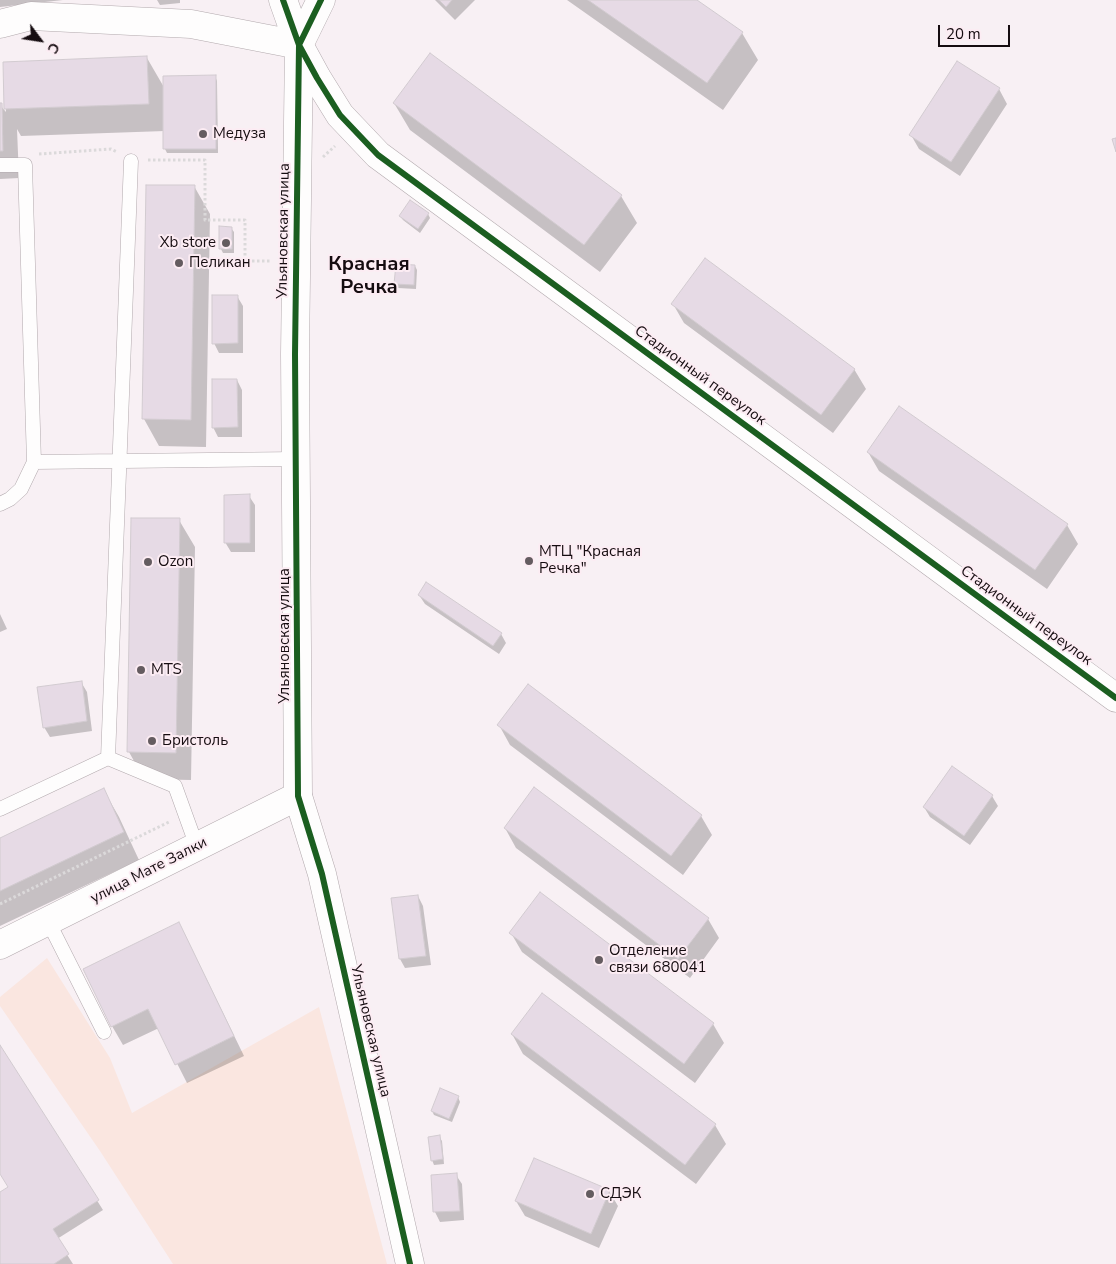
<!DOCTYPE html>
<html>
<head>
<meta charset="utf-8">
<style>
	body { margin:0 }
	#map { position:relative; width:1116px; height:1264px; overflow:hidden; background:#f8f0f4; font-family:"Nunito Sans",sans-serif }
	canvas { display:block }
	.north { position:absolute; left:15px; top:15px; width:50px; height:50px; -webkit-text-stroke:4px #fcecf3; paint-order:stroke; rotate:121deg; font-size:14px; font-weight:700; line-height:20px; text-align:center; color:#150c10 }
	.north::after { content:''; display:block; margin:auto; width:18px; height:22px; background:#150c10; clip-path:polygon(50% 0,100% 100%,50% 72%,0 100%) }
	.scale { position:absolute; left:938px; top:25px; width:72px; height:22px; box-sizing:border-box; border:2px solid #150c10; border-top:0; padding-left:6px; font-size:15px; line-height:18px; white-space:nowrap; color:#150c10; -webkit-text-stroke:4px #fcecf3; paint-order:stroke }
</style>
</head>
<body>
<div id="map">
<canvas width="1116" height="1264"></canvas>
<div class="north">С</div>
<div class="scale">20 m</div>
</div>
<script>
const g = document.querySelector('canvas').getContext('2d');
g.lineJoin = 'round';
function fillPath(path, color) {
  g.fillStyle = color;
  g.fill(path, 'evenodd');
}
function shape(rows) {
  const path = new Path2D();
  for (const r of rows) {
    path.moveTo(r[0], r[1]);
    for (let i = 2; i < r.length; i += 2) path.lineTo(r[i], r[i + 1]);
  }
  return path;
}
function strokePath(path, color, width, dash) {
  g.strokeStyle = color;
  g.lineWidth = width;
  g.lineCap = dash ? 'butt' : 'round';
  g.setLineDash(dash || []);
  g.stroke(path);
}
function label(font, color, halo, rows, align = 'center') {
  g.font = font + ' "Nunito Sans",sans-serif';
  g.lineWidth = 4;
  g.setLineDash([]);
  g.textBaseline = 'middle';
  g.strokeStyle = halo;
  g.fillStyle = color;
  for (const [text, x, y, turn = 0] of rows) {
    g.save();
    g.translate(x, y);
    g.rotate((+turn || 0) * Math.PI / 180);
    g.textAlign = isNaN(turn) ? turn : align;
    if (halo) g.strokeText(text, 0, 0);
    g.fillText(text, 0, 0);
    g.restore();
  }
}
fillPath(shape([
	[47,958,110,1058,132,1113,319,1007,387,1264,173,1264,100,1151,0,1006,0,997]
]), '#fae6e0');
fillPath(shape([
	[0,0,63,0,0,7],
	[157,0,180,0,180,3,160,5],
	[435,0,475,0,455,20],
	[567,0,695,0,742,33,758,60,723,110],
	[147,58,165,89,215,76,217,81,218,153,167,153,165,149,165,131,21,136,17,129,19,178,0,179,0,105,6,112,4,63],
	[999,89,1007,104,960,176,919,149,911,135],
	[394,103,621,196,637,223,600,272,410,130],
	[194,186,210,214,206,447,159,446,144,419],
	[428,214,430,218,420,233,403,220,400,216],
	[231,228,234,232,234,253,223,253,221,249],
	[415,266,417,270,416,289,398,288,395,284],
	[237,296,243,306,243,353,219,353,214,343],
	[673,304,854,369,866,389,833,433,684,323],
	[237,380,242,390,242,437,218,437,213,427],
	[868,452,1067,525,1078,544,1047,589,879,471],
	[249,496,255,505,255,552,231,552,225,542],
	[179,520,195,547,191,780,144,779,129,752],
	[419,595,501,634,506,643,499,654,425,604],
	[0,614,7,629,0,632],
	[81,682,87,692,92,731,50,737,44,727],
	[499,725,701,816,712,835,683,875,510,745],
	[103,789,119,817,139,860,0,926,0,839],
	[992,796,998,806,970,845,930,817,924,807],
	[505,828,708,919,719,938,690,978,516,848],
	[540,894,713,1024,724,1043,695,1083,522,952,511,933],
	[418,896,423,906,431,965,405,968,400,959],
	[178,924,189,943,244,1056,187,1083,159,1028,123,1045,112,1026],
	[512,1034,715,1125,726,1144,696,1184,523,1054],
	[0,1047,103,1210,57,1239,73,1264,0,1264,0,1193,9,1187,0,1173],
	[458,1097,460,1102,452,1122,434,1115,432,1111],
	[439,1137,442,1141,444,1164,434,1165,432,1160],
	[456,1175,462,1184,464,1220,440,1222,435,1212,432,1176],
	[609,1191,618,1206,599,1248,525,1216,516,1201]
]), '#0003');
const building = shape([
	[439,0,452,0,446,7,439,0],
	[588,0,697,0,743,32,707,83,588,0],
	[430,53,622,195,584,245,393,103,430,53],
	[147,56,149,104,4,109,3,62,147,56],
	[957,61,1000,88,951,162,909,135,957,61],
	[216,75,216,149,163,149,163,76,216,75],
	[0,103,2,103,3,151,0,151,0,103],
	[1116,138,1116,152,1112,139,1116,138],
	[146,185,195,185,191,420,142,419,146,185],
	[410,200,429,213,418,229,399,216,410,200],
	[219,226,232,227,232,249,219,249,219,226],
	[705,258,855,369,821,415,671,304,705,258],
	[396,264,415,265,414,285,394,284,396,264],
	[212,295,238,295,238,343,212,344,212,295],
	[212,379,237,379,238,427,212,428,212,379],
	[899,406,1068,524,1035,570,867,452,899,406],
	[250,494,250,543,224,543,224,495,250,494],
	[131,518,180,518,176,753,127,752,131,518],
	[426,582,502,633,493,646,418,595,426,582],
	[82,681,87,721,43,728,37,687,82,681],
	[528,684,702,815,671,856,497,725,528,684],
	[952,766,993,795,964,836,923,807,952,766],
	[534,787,709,918,678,959,504,828,534,787],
	[104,788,124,832,0,891,0,838,104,788],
	[540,892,714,1023,684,1064,509,933,540,892],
	[418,895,426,956,399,959,391,898,418,895],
	[179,922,234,1036,175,1065,148,1009,111,1027,83,969,179,922],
	[542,993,716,1124,685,1165,511,1034,542,993],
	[0,1045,99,1200,53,1229,69,1254,54,1264,0,1264,0,1192,8,1187,0,1174,0,1045],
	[440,1088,459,1096,449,1119,431,1111,440,1088],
	[440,1135,443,1159,431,1161,428,1137,440,1135],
	[534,1158,610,1190,591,1234,515,1201,534,1158],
	[457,1173,460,1211,433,1212,431,1175,457,1173]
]);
fillPath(building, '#e6dae5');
strokePath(building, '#d2cbd0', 1);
const service = shape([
	[0,165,25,165,34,462,21,489,10,499,0,504],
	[34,462,296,459],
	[108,758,175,786,197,847],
	[0,809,108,758,131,161],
	[48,921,104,1032]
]);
const minor = shape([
	[283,0,299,45,317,78,340,115,378,155,1116,698],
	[0,24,31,16,191,24,299,45],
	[0,945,298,796]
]);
const tertiary = shape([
	[321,0,299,45,295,354,298,796,322,874,410,1264]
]);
strokePath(service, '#b2a9ad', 15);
strokePath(minor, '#b2a9ad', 29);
strokePath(tertiary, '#b2a9ad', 29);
strokePath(shape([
	[39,154,111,149,117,152],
	[323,157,335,146],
	[148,160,205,160,205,220,245,220,245,261,272,261],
	[0,904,169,822]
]), '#dbd9da', 3, [2.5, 2.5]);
strokePath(service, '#fefdfd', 14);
strokePath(minor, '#fefdfd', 28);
strokePath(tertiary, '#fefdfd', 28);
strokePath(shape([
	[283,0,299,45,317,78,340,115,378,155,1116,698],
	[321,0,299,45,295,354,298,796,322,874,410,1264]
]), '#1b5e20', 6);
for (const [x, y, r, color] of [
	[203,134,5,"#645c60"],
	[226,243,5,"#645c60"],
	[179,263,5,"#645c60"],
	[529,561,5,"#645c60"],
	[148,562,5,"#645c60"],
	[141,670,5,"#645c60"],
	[152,741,5,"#645c60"],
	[599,960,5,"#645c60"],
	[590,1194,5,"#645c60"]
]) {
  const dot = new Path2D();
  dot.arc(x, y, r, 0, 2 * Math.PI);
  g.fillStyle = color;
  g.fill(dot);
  strokePath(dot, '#fcecf3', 2);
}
label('15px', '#150c10', '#fcecf3', [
	["Медуза",213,134],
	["Xb store",216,243,"right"],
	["Пеликан",189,263],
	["МТЦ \"Красная",539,552],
	["Речка\"",539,569],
	["Ozon",158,562],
	["MTS",151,670],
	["Бристоль",162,741],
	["Отделение",609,951],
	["связи 680041",609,968],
	["СДЭК",600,1194]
], 'left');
label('15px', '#150c10', '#fcecf3', [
	["Ульяновская улица",284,231,-89],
	["Стадионный переулок",700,376,36],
	["Стадионный переулок",1026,616,36],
	["Ульяновская улица",285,636,-90],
	["улица Мате Залки",149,871,-27],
	["Ульяновская улица",370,1031,77]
]);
label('bold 20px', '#150c10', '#fcecf3', [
	["Красная",369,265],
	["Речка",369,288]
]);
</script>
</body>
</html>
